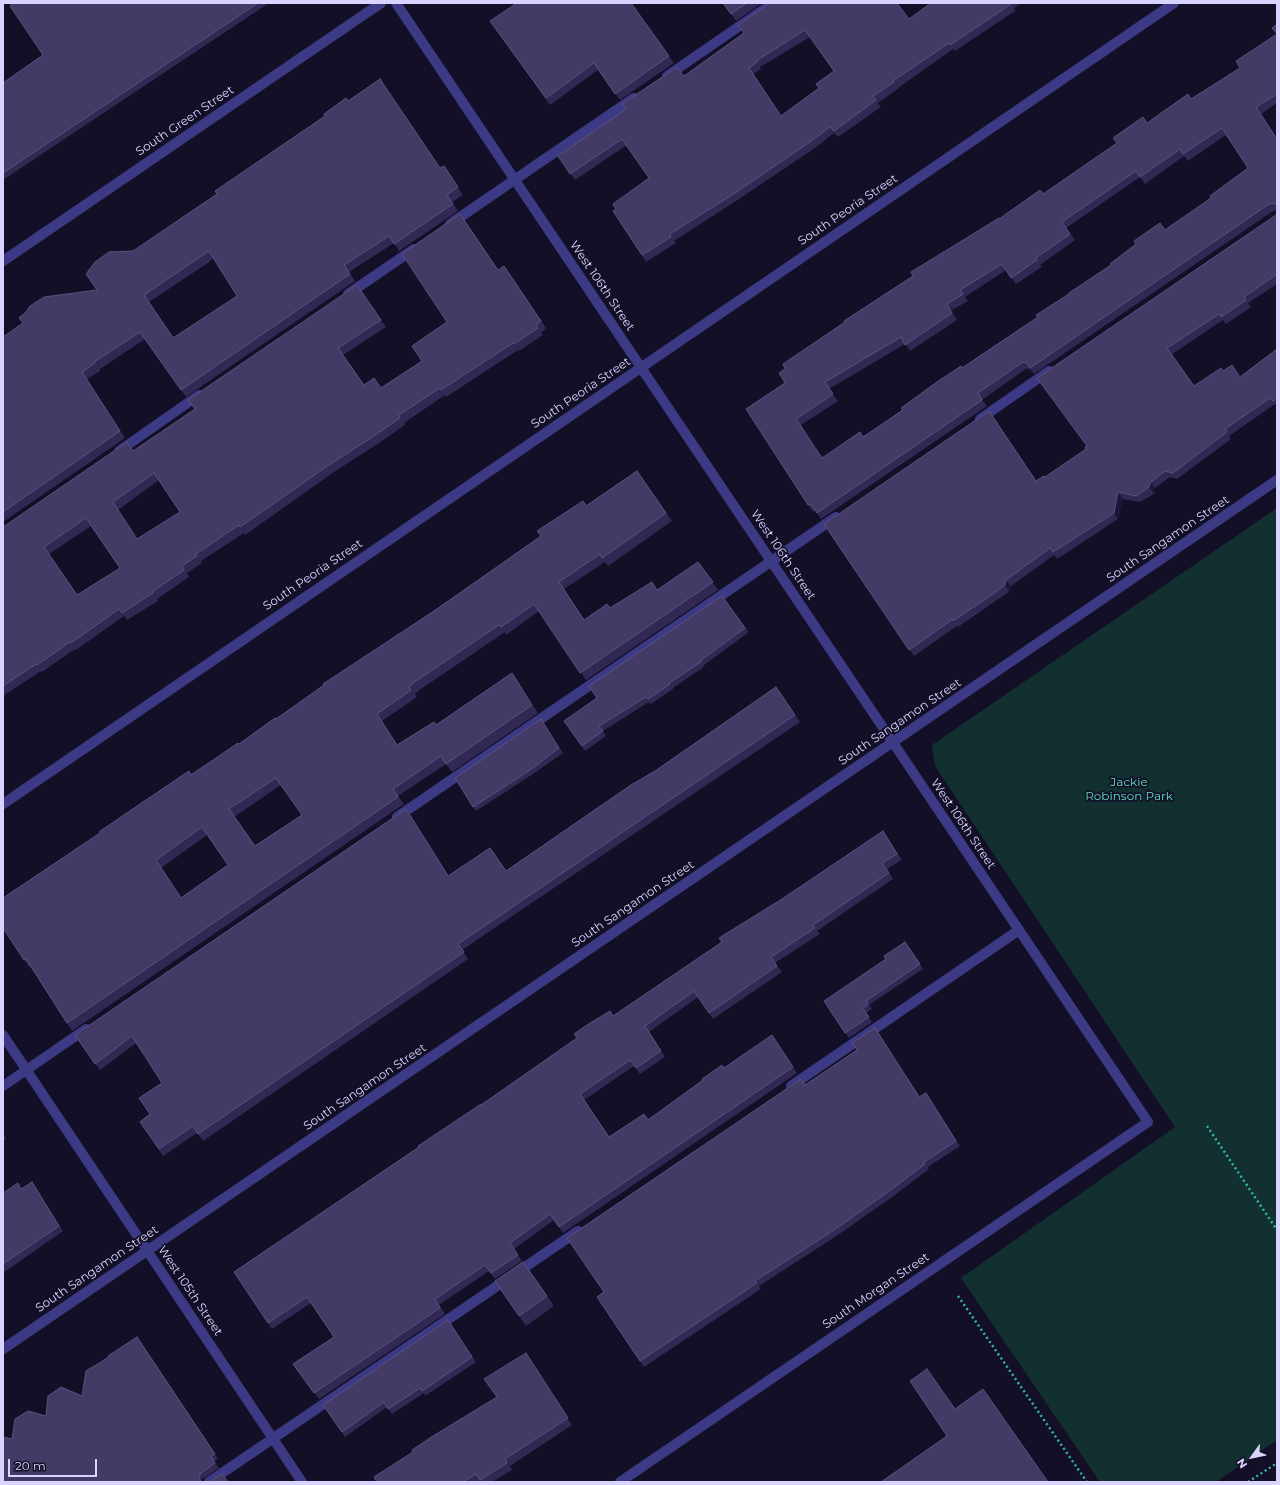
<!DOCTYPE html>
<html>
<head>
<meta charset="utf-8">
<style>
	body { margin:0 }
	#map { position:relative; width:1280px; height:1485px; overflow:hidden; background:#130f26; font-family:Montserrat,sans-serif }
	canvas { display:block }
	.frame { position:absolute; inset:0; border:4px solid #d9d4ff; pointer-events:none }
	.north { position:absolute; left:1232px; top:1437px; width:40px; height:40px; -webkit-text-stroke:3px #130f26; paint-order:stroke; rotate:237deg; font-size:11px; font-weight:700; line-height:16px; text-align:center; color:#d9d4ff }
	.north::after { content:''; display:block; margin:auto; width:14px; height:18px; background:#d9d4ff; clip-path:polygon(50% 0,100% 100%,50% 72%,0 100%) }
	.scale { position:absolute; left:8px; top:1459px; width:89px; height:18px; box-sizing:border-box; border:2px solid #d9d4ff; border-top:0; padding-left:5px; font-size:12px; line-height:14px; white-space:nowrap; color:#d9d4ff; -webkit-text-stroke:3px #130f26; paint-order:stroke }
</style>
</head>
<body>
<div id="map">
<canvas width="1280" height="1485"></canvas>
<div class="frame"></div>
<div class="north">N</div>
<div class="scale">20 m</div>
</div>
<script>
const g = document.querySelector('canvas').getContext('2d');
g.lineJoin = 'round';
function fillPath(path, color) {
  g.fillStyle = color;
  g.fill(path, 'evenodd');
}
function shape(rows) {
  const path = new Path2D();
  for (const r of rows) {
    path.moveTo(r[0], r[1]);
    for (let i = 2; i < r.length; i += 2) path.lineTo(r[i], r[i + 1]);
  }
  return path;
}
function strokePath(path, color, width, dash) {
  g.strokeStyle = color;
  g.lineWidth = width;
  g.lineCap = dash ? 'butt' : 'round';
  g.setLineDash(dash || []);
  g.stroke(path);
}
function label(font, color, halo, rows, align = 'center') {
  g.font = font + ' Montserrat,sans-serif';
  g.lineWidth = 3.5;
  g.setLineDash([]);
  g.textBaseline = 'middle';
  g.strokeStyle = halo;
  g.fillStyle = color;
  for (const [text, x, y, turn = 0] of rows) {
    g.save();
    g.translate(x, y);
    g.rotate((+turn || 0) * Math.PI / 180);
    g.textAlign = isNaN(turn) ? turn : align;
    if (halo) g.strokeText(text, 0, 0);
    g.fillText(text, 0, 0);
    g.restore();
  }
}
fillPath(shape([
	[1277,508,1277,1440,1216,1482,1100,1482,961,1278,1175,1127,935,766,932,745]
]), '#12302f');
strokePath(shape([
	[1207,1126,1277,1230],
	[958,1296,1087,1482],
	[1248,1482,1277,1463]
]), '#2fb8b0', 2.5, [2, 3]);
strokePath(shape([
	[667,76,773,3],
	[450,224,634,98],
	[348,294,414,249],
	[980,419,1049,371],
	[119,451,199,395],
	[397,817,836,517],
	[3,1086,86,1029],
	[791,1086,1019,930],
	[209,1482,578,1231]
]), '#3d3a85', 10);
strokePath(shape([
	[396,3,1148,1122,620,1482],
	[3,261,381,3],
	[3,804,1174,3],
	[3,1035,302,1482],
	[3,1349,1277,480]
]), '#3d3a85', 10);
fillPath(shape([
	[13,3,269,3,3,180,3,83,43,55],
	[631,3,674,63,620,100,598,70,550,105,490,21],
	[723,3,762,3,736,21],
	[931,3,1022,3,1014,8,1015,11,955,51,953,49,898,88,899,88,878,103,881,107,838,137,834,133,815,148,736,201,674,241,676,243,646,262,613,211,616,209,649,178,627,145,575,180,558,156,684,76,744,33,909,19],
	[810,37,834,71,819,88,781,116,753,74,761,69,760,67],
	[1277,24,1277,103,1261,114,1277,139,1277,210,1273,211,1034,374,1030,369,1028,370,1027,368,982,400,987,406,821,519,815,510,813,512,808,505,785,383,999,219,1043,194,1147,123,1191,99,1240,68,1277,34],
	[1226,135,1248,168,1211,198,1165,230,1069,294,1038,317,962,368,863,437,822,458,801,425,838,401,829,389,905,344,910,351,957,320,952,310,968,301,965,297,1006,270,1016,284,1042,267,1040,265,1075,240,1066,228,1140,177,1145,184,1184,156,1188,161],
	[348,101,440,168,444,166,463,195,452,202,458,211,399,251,394,243,349,272,355,281,186,397,145,339,100,369,100,371,87,379,125,438,3,522,3,337,97,290,133,251,217,194],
	[213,258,237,296,174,338,149,302,208,263],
	[1277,213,1277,284,1248,303,1251,307,1226,324,1223,320,1171,355,1194,386,1223,371,1240,377,1277,349,1277,407,1275,404,1229,436,1231,439,1177,479,1170,477,1155,488,1154,494,1140,502,1123,499,1118,519,1057,559,1054,555,1011,586,1009,592,997,600,958,627,957,626,914,656,824,524,1036,481,1045,477,1086,449,1087,446],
	[498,270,509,273,546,328,541,333,543,335,519,351,518,350,446,397,445,395,404,423,405,425,379,443,334,472,245,535,244,533,201,561,202,563,187,573,189,577,157,599,158,601,127,620,124,616,76,650,75,649,42,672,41,671,3,696,3,527,134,451,195,409,357,285,386,327,343,355,364,385,381,388,422,361,447,322],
	[159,480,180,512,137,539,118,510],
	[91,526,120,568,77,595,49,554],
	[637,471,672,521,608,566,605,562,564,589,584,620,610,608,658,590,698,562,718,590,586,680,539,611,506,635,505,632,421,689,415,694,417,697,382,721,397,745,436,725,512,673,538,713,452,772,446,764,398,796,404,804,72,1031,31,966,29,967,3,928,100,833,189,771,191,774,239,744,586,506],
	[281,785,302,815,255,846,234,817],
	[207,835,228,865,181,898,161,868],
	[722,596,749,632,703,666,704,667,673,688,673,689,651,704,649,702,603,731,606,736,585,751,564,721,597,698],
	[776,687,800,722,462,950,468,959,203,1141,197,1133,163,1156,140,1122,150,1114,162,1083,136,1043,100,1070,75,1035,411,815,449,876,506,871,655,771],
	[544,724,563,753,533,774,476,811,473,807],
	[887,837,902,860,887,869,893,879,817,931,820,934,775,963,782,972,713,1019,698,997,649,1032,665,1057,640,1074,634,1066,584,1100,609,1137,648,1120,772,1035,797,1073,563,1233,554,1220,514,1249,522,1261,495,1279,489,1271,439,1305,445,1314,319,1399,293,1364,334,1337,311,1303,272,1329,234,1272,613,1016],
	[905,942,923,969,869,1005,872,1009,866,1013,872,1022,849,1038,824,1001,886,959],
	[875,1028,920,1097,926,1093,960,1146,928,1167,929,1169,895,1195,838,1235,759,1286,761,1289,644,1367,597,1297,604,1292,805,1085,857,1050],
	[3,1134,6,1139,3,1141],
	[32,1182,63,1231,3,1273,3,1193,22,1189],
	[523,1262,554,1306,526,1326,519,1316],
	[448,1320,476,1362,425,1396,424,1393,392,1414,387,1407,345,1437,323,1405],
	[137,1337,218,1459,214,1461,219,1468,203,1479,12,1439,46,1416,82,1396,109,1357],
	[526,1353,572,1425,510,1466,512,1470,492,1482,481,1482,480,1481,478,1482,377,1482,413,1452,497,1397]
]), '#312854');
fillPath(shape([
	[947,304,952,310,957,320,952,313],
	[1151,482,1155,488,1154,494,1149,487],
	[1118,492,1123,499,1118,519,1114,513],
	[1006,580,1011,586,1009,592,1005,585],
	[512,673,517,680,538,713,532,705],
	[406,809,411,815,453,883,448,876],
	[200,1474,203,1479,203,1482,201,1482,200,1480]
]), '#1d163a');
const building = shape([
	[13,3,258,3,3,173,3,83,43,55,10,6,13,3],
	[517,3,631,3,669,56,615,94,594,63,546,98,490,21,517,3],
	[723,3,747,3,731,14,723,3],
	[770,3,897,3,909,19,931,3,1010,3,1011,4,950,45,949,43,893,81,894,82,873,96,876,100,834,131,830,127,810,142,732,195,670,234,671,237,642,255,613,211,616,209,613,204,649,178,622,139,570,174,558,156,626,109,622,104,677,67,684,76,744,33,738,25,770,3],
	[805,30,834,71,816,84,819,88,781,116,749,68,757,62,756,61,805,30],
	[1277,24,1277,83,1276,84,1277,86,1277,94,1256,107,1277,139,1277,205,1272,203,1269,204,1030,368,1026,362,1024,363,1023,362,978,393,982,400,817,513,811,504,808,505,746,409,785,383,779,373,785,369,783,364,845,322,844,321,913,276,911,272,999,218,999,219,1040,190,1043,194,1117,143,1113,138,1143,117,1147,123,1188,94,1191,99,1240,68,1236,61,1277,34,1272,28,1277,24],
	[1222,128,1248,168,1210,196,1211,198,1165,230,1160,223,1134,241,1136,244,1110,264,1111,265,1069,293,1069,294,1036,315,1038,317,962,368,961,366,937,382,901,408,903,410,863,437,860,432,822,458,796,419,833,394,825,382,901,337,905,345,952,313,947,304,963,294,960,290,1002,264,1011,278,1037,260,1036,258,1070,234,1062,222,1136,171,1140,177,1180,149,1183,154,1222,128],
	[380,79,440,168,444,166,458,187,447,195,453,204,394,244,389,236,344,265,350,274,181,390,140,332,94,362,95,363,82,372,120,431,3,512,3,337,23,323,19,318,26,312,30,306,44,297,97,290,86,274,95,262,109,252,133,251,217,194,215,191,325,116,324,114,346,98,348,101,380,79],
	[209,251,237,296,173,338,144,295,203,255,209,251],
	[1277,213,1277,264,1276,265,1277,266,1277,274,1244,297,1246,300,1221,317,1219,314,1167,348,1194,386,1221,368,1223,371,1232,365,1240,377,1277,349,1277,398,1273,401,1270,398,1225,429,1227,432,1173,473,1165,471,1151,482,1149,487,1136,496,1118,492,1114,513,1053,552,1050,548,1006,580,1005,585,993,594,953,621,953,619,909,650,824,524,989,411,1036,481,1044,476,1045,477,1086,449,1085,447,1087,446,1037,378,1276,215,1277,213],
	[460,214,498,270,504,266,541,321,536,325,538,328,514,344,513,343,441,390,440,388,399,415,400,418,374,436,329,465,240,527,239,525,196,554,197,556,182,566,184,570,152,592,153,593,122,613,119,609,71,643,70,642,37,665,36,664,3,686,3,527,127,442,133,451,195,409,188,400,357,285,381,320,338,348,364,385,374,378,381,388,422,361,412,346,447,322,402,254,460,214],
	[154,473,180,512,137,539,113,502,154,473],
	[86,518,120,568,77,595,44,547,86,518],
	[637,471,666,513,602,558,600,554,559,582,584,620,607,604,610,608,652,582,657,590,698,562,713,582,580,673,534,604,501,627,499,625,416,681,409,687,411,690,377,714,397,745,434,722,436,725,512,673,532,705,446,764,441,756,393,789,398,797,67,1023,26,959,24,960,3,928,3,898,100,833,99,832,140,804,189,771,191,775,238,743,239,744,275,718,276,719,324,685,323,684,437,609,541,536,537,531,583,501,586,506,637,471],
	[276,778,302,815,255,846,229,809,276,778],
	[202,827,228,865,181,898,156,860,202,827],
	[722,596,745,628,700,661,701,662,669,683,670,684,648,699,646,697,599,726,603,731,582,746,564,721,597,698,589,686,722,596],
	[776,687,795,715,458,944,464,952,198,1134,193,1126,159,1149,140,1122,150,1114,139,1098,162,1083,132,1036,95,1064,75,1035,406,809,448,876,490,848,506,871,631,785,655,771,776,687],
	[541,719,559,748,530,770,473,807,455,778,541,719],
	[883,831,897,854,882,863,889,873,813,925,815,928,771,957,777,966,709,1013,694,991,645,1026,661,1051,636,1068,630,1060,580,1094,609,1137,644,1114,648,1120,703,1080,702,1079,722,1065,724,1068,772,1035,793,1067,559,1227,550,1214,510,1243,518,1255,491,1273,485,1265,435,1299,440,1308,314,1393,293,1364,334,1337,307,1297,268,1323,234,1272,419,1147,418,1146,481,1104,481,1105,577,1038,574,1034,587,1025,610,1011,613,1016,722,942,719,938,782,899,883,831],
	[905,942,920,964,866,1001,868,1004,863,1008,869,1017,845,1033,824,1001,886,959,884,956,905,942],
	[875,1028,919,1097,926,1093,956,1141,924,1162,925,1164,892,1189,834,1230,755,1281,757,1283,640,1361,597,1297,604,1292,567,1238,801,1079,805,1085,857,1050,852,1043,875,1028],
	[32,1182,59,1226,3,1264,3,1193,18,1183,21,1189,32,1182],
	[523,1262,547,1296,519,1316,495,1281,523,1262],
	[448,1320,472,1357,422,1391,420,1388,388,1409,384,1402,342,1432,323,1405,448,1320],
	[137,1337,215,1454,211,1456,215,1463,200,1474,200,1480,202,1482,3,1482,3,1437,12,1439,15,1419,28,1411,46,1416,48,1396,61,1387,82,1396,86,1371,109,1357,108,1356,137,1337],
	[526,1353,568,1418,505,1459,507,1463,480,1480,476,1474,463,1482,377,1482,374,1477,413,1452,412,1450,433,1436,497,1397,484,1379,526,1353],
	[927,1369,955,1409,983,1389,1048,1482,881,1482,947,1436,910,1381,927,1369],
	[222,1474,228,1482,209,1482,222,1474]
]);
fillPath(building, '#433a66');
strokePath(building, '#5a527e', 1);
label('12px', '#d9d4ff', '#130f26', [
	["South Green Street",185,121,-34],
	["South Peoria Street",848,210,-34],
	["West 106th Street",602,286,56],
	["South Peoria Street",581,393,-34],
	["South Sangamon Street",1168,539,-34],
	["West 106th Street",783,555,56],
	["South Peoria Street",313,575,-34],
	["South Sangamon Street",900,722,-34],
	["West 106th Street",963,824,56],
	["South Sangamon Street",633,904,-34],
	["South Sangamon Street",365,1087,-34],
	["South Sangamon Street",97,1269,-34],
	["West 105th Street",190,1291,56],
	["South Morgan Street",876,1291,-34]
]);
label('12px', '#5fe0c0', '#130f26', [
	["Jackie",1129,782],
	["Robinson Park",1129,796]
]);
</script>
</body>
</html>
